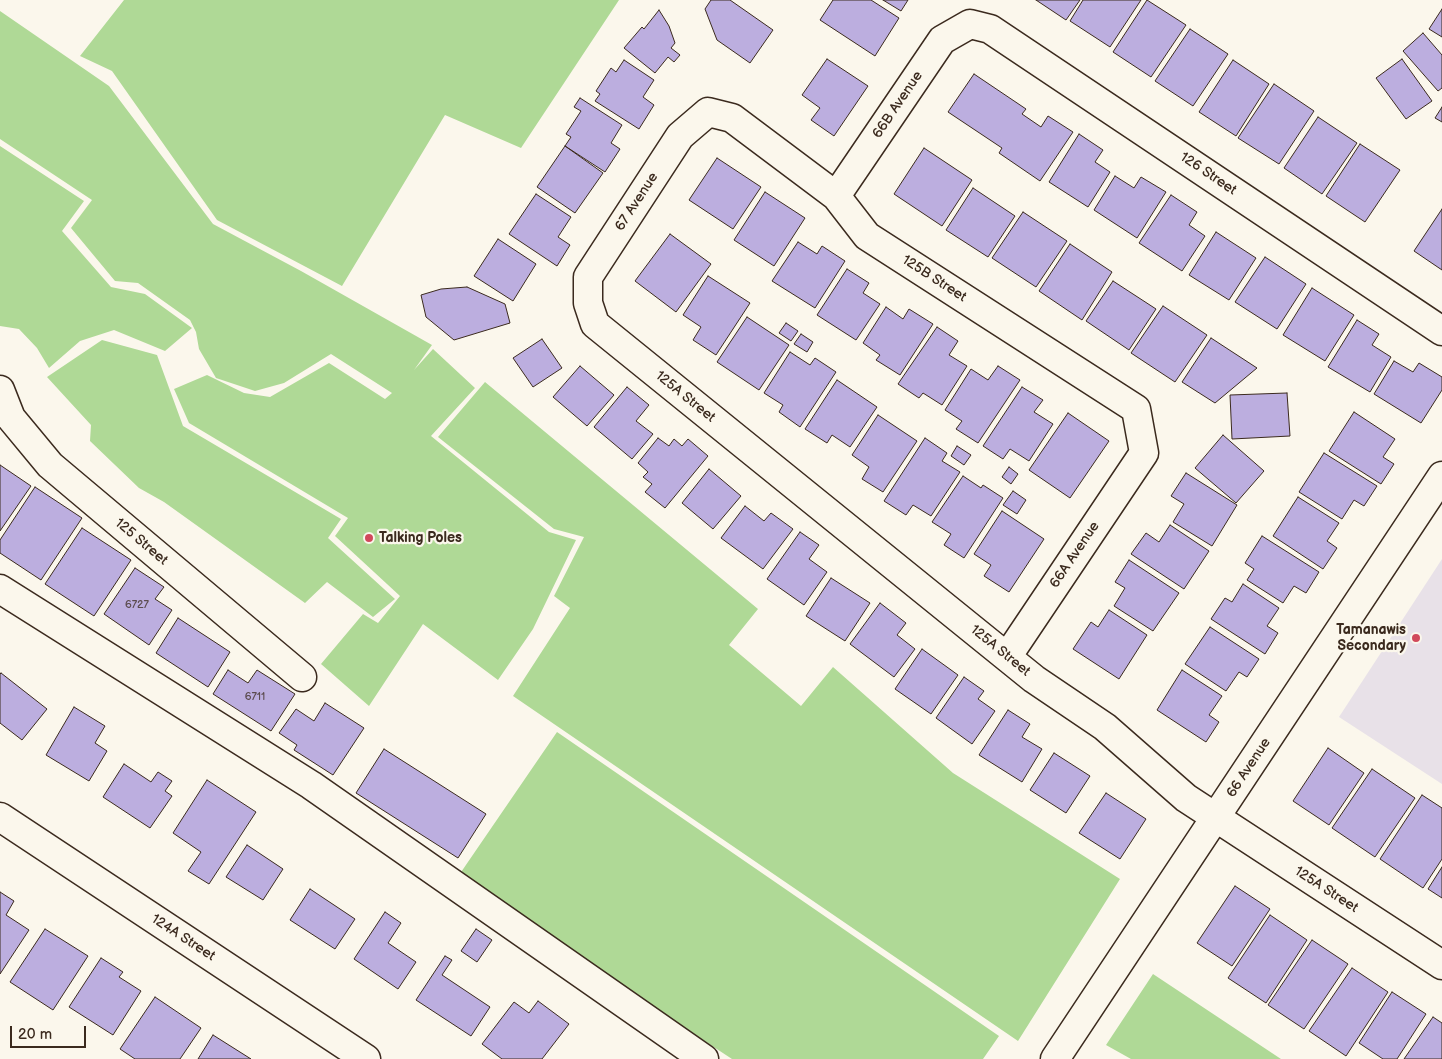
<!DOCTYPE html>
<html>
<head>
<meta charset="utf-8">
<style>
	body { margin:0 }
	#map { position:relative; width:1442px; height:1059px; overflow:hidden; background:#fbf7ec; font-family:"Balsamiq Sans",sans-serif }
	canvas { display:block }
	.scale { position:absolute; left:10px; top:1026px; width:76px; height:22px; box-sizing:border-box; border:2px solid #3b2a1e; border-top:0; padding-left:6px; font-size:15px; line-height:18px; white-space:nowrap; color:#3b2a1e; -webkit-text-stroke:4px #fbf7ec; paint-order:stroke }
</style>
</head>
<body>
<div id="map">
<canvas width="1442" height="1059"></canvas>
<div class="scale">20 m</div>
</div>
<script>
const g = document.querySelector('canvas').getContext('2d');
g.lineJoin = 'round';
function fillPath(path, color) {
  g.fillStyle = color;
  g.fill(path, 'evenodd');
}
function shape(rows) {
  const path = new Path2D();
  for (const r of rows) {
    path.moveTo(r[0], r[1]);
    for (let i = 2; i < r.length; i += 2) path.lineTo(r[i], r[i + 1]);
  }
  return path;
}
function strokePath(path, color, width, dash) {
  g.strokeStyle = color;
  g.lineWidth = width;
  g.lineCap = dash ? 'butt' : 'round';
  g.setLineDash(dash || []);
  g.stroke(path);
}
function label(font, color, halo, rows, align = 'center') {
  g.font = font + ' "Balsamiq Sans",sans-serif';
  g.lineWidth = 4.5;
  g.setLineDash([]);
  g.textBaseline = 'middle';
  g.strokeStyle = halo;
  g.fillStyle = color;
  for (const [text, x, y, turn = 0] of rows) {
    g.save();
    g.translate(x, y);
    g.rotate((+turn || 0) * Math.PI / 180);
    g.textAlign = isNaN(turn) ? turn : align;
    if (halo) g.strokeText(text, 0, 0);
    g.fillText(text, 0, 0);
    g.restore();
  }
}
fillPath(shape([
	[1442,559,1442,784,1339,717]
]), '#e8e1e8');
fillPath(shape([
	[124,0,619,0,521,148,445,115,342,286,217,220,112,71,80,56],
	[0,11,109,86,213,224,301,271,432,345,414,370,433,349,475,388,431,436,549,532,576,540,533,629,498,680,423,624,369,706,321,664,363,614,378,623,400,596,335,536,348,518,189,423,174,389,207,375,244,393,270,397,329,363,385,399,392,393,331,354,284,383,255,391,216,378,199,349,196,332,190,320,138,283,115,281,71,228,92,200,0,139],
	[0,146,84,201,62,231,111,287,145,294,192,328,165,351,114,330,80,341,49,368,37,348,19,329,0,326],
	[102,340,157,355,183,426,341,519,328,538,395,599,373,617,327,582,305,603,164,502,139,488,90,441,91,425,47,377],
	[485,382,758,609,729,645,801,706,833,667,953,773,1120,879,1018,1041,513,696,570,608,554,596,584,537,554,529,438,437],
	[557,732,999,1036,983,1059,732,1059,457,878],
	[1153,974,1281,1059,1131,1059,1106,1045]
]), '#afd996');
const building = shape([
	[711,0,730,0,773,30,750,63,717,40,705,9,711,0],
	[833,0,871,0,899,18,875,56,820,20,833,0],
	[883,0,908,0,901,11,883,0],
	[1036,0,1080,0,1066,20,1036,0],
	[1083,0,1141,0,1110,47,1070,21,1083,0],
	[1147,0,1186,25,1151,77,1113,52,1147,0],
	[1442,9,1442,37,1429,29,1442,9],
	[659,10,669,26,675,43,671,48,680,55,674,62,668,57,655,73,624,48,642,27,644,29,659,10],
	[1190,29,1228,54,1193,106,1155,81,1190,29],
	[1423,33,1442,55,1442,88,1438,91,1403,51,1423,33],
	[827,59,868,86,834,136,811,120,820,108,802,95,827,59],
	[1402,59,1432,101,1406,119,1376,78,1402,59],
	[624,60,654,80,643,97,654,105,639,129,595,101,600,94,596,91,611,68,616,72,624,60],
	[1233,60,1269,84,1236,136,1199,112,1233,60],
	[974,74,1026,109,1022,114,1041,127,1048,116,1073,132,1040,181,999,153,1002,148,948,112,974,74],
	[1274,84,1314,111,1279,164,1238,138,1274,84],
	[580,98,622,125,611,143,620,149,605,172,565,146,571,137,566,134,581,111,574,107,580,98],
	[1442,107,1442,122,1435,118,1442,107],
	[1318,117,1357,143,1322,194,1284,168,1318,117],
	[1079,134,1103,150,1095,162,1110,172,1088,207,1049,182,1079,134],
	[1360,144,1400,170,1365,222,1326,196,1360,144],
	[565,146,603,173,575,213,537,187,565,146],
	[924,148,972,180,942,226,894,194,924,148],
	[717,158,761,187,733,229,689,200,717,158],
	[1115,176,1134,188,1141,177,1166,192,1137,238,1094,210,1115,176],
	[973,188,1015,216,988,257,946,230,973,188],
	[765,192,805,218,774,266,734,240,765,192],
	[536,194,571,217,558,237,570,245,557,266,509,234,536,194],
	[1171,195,1197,212,1189,225,1205,236,1182,271,1139,243,1171,195],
	[1442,209,1442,270,1414,251,1442,209],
	[1023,212,1067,241,1036,287,992,258,1023,212],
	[1216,232,1256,258,1229,300,1189,275,1216,232],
	[670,234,711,264,676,312,635,281,670,234],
	[498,239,536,264,513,301,474,276,498,239],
	[798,242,817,254,822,246,845,261,815,308,772,281,798,242],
	[1070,244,1112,272,1082,320,1039,291,1070,244],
	[1265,257,1306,284,1277,329,1235,302,1265,257],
	[847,269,869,283,863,293,880,304,856,340,817,315,847,269],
	[708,276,750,303,716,355,693,340,701,327,683,315,708,276],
	[1113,281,1156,309,1129,350,1086,321,1113,281],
	[467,287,505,304,510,323,454,340,426,317,421,295,441,289,467,287],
	[1312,288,1354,315,1325,361,1283,335,1312,288],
	[1163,306,1207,335,1175,382,1131,353,1163,306],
	[886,307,903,319,909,309,933,324,900,375,876,360,880,355,863,343,886,307],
	[747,317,789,345,759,390,717,362,747,317],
	[1357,320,1379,334,1372,345,1391,357,1370,392,1328,367,1357,320],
	[786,323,798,331,791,341,779,333,786,323],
	[937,327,958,341,949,355,967,366,942,405,923,393,919,398,898,384,937,327],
	[801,334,813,342,807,352,794,344,801,334],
	[1211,338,1257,368,1215,403,1182,382,1211,338],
	[542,339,562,368,533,387,513,358,542,339],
	[790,352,810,365,815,358,836,372,800,427,779,412,783,405,764,393,790,352],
	[1394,361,1413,372,1419,363,1442,377,1442,390,1421,423,1374,394,1394,361],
	[580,366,614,395,587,426,553,397,580,366],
	[998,366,1020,380,978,443,956,429,962,421,945,410,971,369,988,380,998,366],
	[837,380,877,407,850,447,832,435,827,443,805,429,837,380],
	[627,387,649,405,636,421,653,434,632,459,594,427,627,387],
	[1022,387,1043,400,1034,412,1053,424,1029,461,1010,449,1003,459,983,446,1022,387],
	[1287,393,1290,436,1232,439,1230,395,1287,393],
	[1354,412,1395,439,1383,457,1394,464,1381,484,1329,451,1354,412],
	[1068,413,1109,441,1070,498,1029,470,1068,413],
	[878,415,917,441,883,492,862,479,869,467,852,455,878,415],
	[1223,435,1264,471,1236,503,1195,468,1223,435],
	[658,438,669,446,674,439,682,446,688,439,708,456,665,508,645,492,652,484,643,477,648,472,638,463,658,438],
	[925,438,947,453,942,461,960,472,931,516,913,505,906,515,884,501,925,438],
	[957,446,971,455,964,465,951,456,957,446],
	[1324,453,1377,486,1364,506,1354,500,1342,519,1299,492,1324,453],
	[0,465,31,486,0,531,0,465],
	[1009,467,1018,474,1011,484,1002,477,1009,467],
	[709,469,741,496,713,529,682,503,709,469],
	[1186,473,1237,505,1212,546,1173,522,1184,504,1171,496,1186,473],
	[963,476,981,488,983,485,1003,498,964,558,944,545,951,534,932,522,963,476],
	[35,487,82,518,41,580,0,553,0,540,35,487],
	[1013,491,1026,500,1017,514,1003,505,1013,491],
	[1298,497,1339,523,1327,541,1337,548,1323,569,1273,536,1298,497],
	[745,506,764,521,771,513,793,529,763,569,721,538,745,506],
	[1002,511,1044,539,1009,592,984,576,991,565,974,554,1002,511],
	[1170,525,1209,551,1184,589,1131,554,1146,533,1159,542,1170,525],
	[82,528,131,560,94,616,45,584,82,528],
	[800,532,819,545,809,559,827,572,804,605,767,579,800,532],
	[1262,536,1319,572,1306,593,1294,586,1283,603,1247,580,1254,569,1245,563,1262,536],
	[1129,560,1179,593,1153,631,1114,606,1125,588,1115,582,1129,560],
	[135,568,164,587,155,599,172,610,149,645,104,614,135,568],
	[831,578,870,603,845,641,806,616,831,578],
	[1243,584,1279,608,1267,626,1278,633,1265,654,1211,619,1225,598,1232,602,1243,584],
	[880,603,906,623,897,635,915,649,894,677,850,644,880,603],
	[1109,610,1147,635,1119,679,1073,649,1091,622,1098,627,1109,610],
	[178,618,230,652,208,687,156,653,178,618],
	[1210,627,1259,659,1247,677,1239,672,1226,691,1185,664,1210,627],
	[922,649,958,675,931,714,895,689,922,649],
	[228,670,248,683,257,670,295,694,271,731,213,694,228,670],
	[1182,670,1222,696,1209,715,1219,722,1206,742,1157,710,1182,670],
	[1,673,47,709,22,740,0,723,0,674,1,673],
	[964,677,984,691,978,699,995,711,972,744,936,718,964,677],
	[325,703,364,728,333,775,294,750,297,745,279,733,296,709,314,721,325,703],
	[74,707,105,726,95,743,107,751,89,781,46,755,74,707],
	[1008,710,1030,724,1022,737,1042,749,1022,782,979,755,1008,710],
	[1328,748,1364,773,1329,825,1293,801,1328,748],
	[384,749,486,814,458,858,356,793,384,749],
	[1054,753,1090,776,1066,813,1030,790,1054,753],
	[124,764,151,782,158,772,172,781,165,791,172,796,150,828,103,797,124,764],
	[1372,769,1415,798,1375,857,1332,828,1372,769],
	[207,780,256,812,209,884,188,871,201,852,173,833,207,780],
	[1106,793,1146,819,1120,859,1079,833,1106,793],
	[1422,795,1442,808,1442,859,1423,888,1380,859,1422,795],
	[247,845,283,869,263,900,226,877,247,845],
	[1442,867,1442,898,1428,889,1442,867],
	[1235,886,1270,909,1232,966,1197,943,1235,886],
	[310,889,355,919,335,949,290,920,310,889],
	[0,892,14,901,6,915,29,930,0,974,0,892],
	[385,912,401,923,388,943,416,962,398,989,354,959,385,912],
	[1270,915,1307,940,1266,1003,1228,978,1270,915],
	[45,929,88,956,53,1010,10,982,45,929],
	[476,929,492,940,477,962,461,951,476,929],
	[1312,940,1348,964,1304,1029,1268,1005,1312,940],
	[445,956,452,960,442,975,490,1007,471,1036,416,1000,445,956],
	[101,958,123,972,119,977,141,991,113,1035,69,1007,101,958],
	[1352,968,1388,992,1346,1056,1309,1031,1352,968],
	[1392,992,1426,1014,1397,1059,1383,1059,1359,1043,1392,992],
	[155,997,201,1028,180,1059,135,1059,120,1049,155,997],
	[538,1001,569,1024,542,1059,502,1059,482,1044,514,1002,529,1013,538,1001],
	[1433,1017,1442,1023,1442,1059,1404,1059,1433,1017],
	[213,1035,251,1059,198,1059,213,1035]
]);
fillPath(building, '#bcaedf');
strokePath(building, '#3b2a1e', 1);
const minor = shape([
	[836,196,942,40,970,24,990,29,1442,331],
	[0,390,11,418,50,465,302,677],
	[0,589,311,785,704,1059],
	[1007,657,1144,453,1136,409,867,236,836,196,732,118,708,112,680,136,588,277,588,303,595,324,1034,679,1105,727,1186,798,1442,965],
	[0,817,366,1059],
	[1055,1059,1442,476]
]);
strokePath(minor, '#3b2a1e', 31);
strokePath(minor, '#fbf7ec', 28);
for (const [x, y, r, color] of [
	[369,538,5,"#d1495b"],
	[1416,638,5,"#d1495b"]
]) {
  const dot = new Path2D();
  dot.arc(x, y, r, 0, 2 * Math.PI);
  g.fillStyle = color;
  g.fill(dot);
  strokePath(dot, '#fbf7ec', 2);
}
label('11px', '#5b4b4e', null, [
	["6727",137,605],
	["6711",255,697]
]);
label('14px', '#3b2a1e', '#fbf7ec', [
	["66B Avenue",898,105,-56],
	["126 Street",1208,174,34],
	["67 Avenue",637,202,-57],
	["125B Street",934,279,33],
	["125A Street",685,397,39],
	["125 Street",141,542,40],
	["66A Avenue",1075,555,-56],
	["125A Street",1000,651,39],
	["66 Avenue",1249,768,-57],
	["125A Street",1326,890,33],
	["124A Street",183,938,33]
]);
label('bold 14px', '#3b2a1e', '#fbf7ec', [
	["Talking Poles",379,538],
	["Tamanawis",1406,630,"right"],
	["Secondary",1406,646,"right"]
], 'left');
</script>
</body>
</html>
